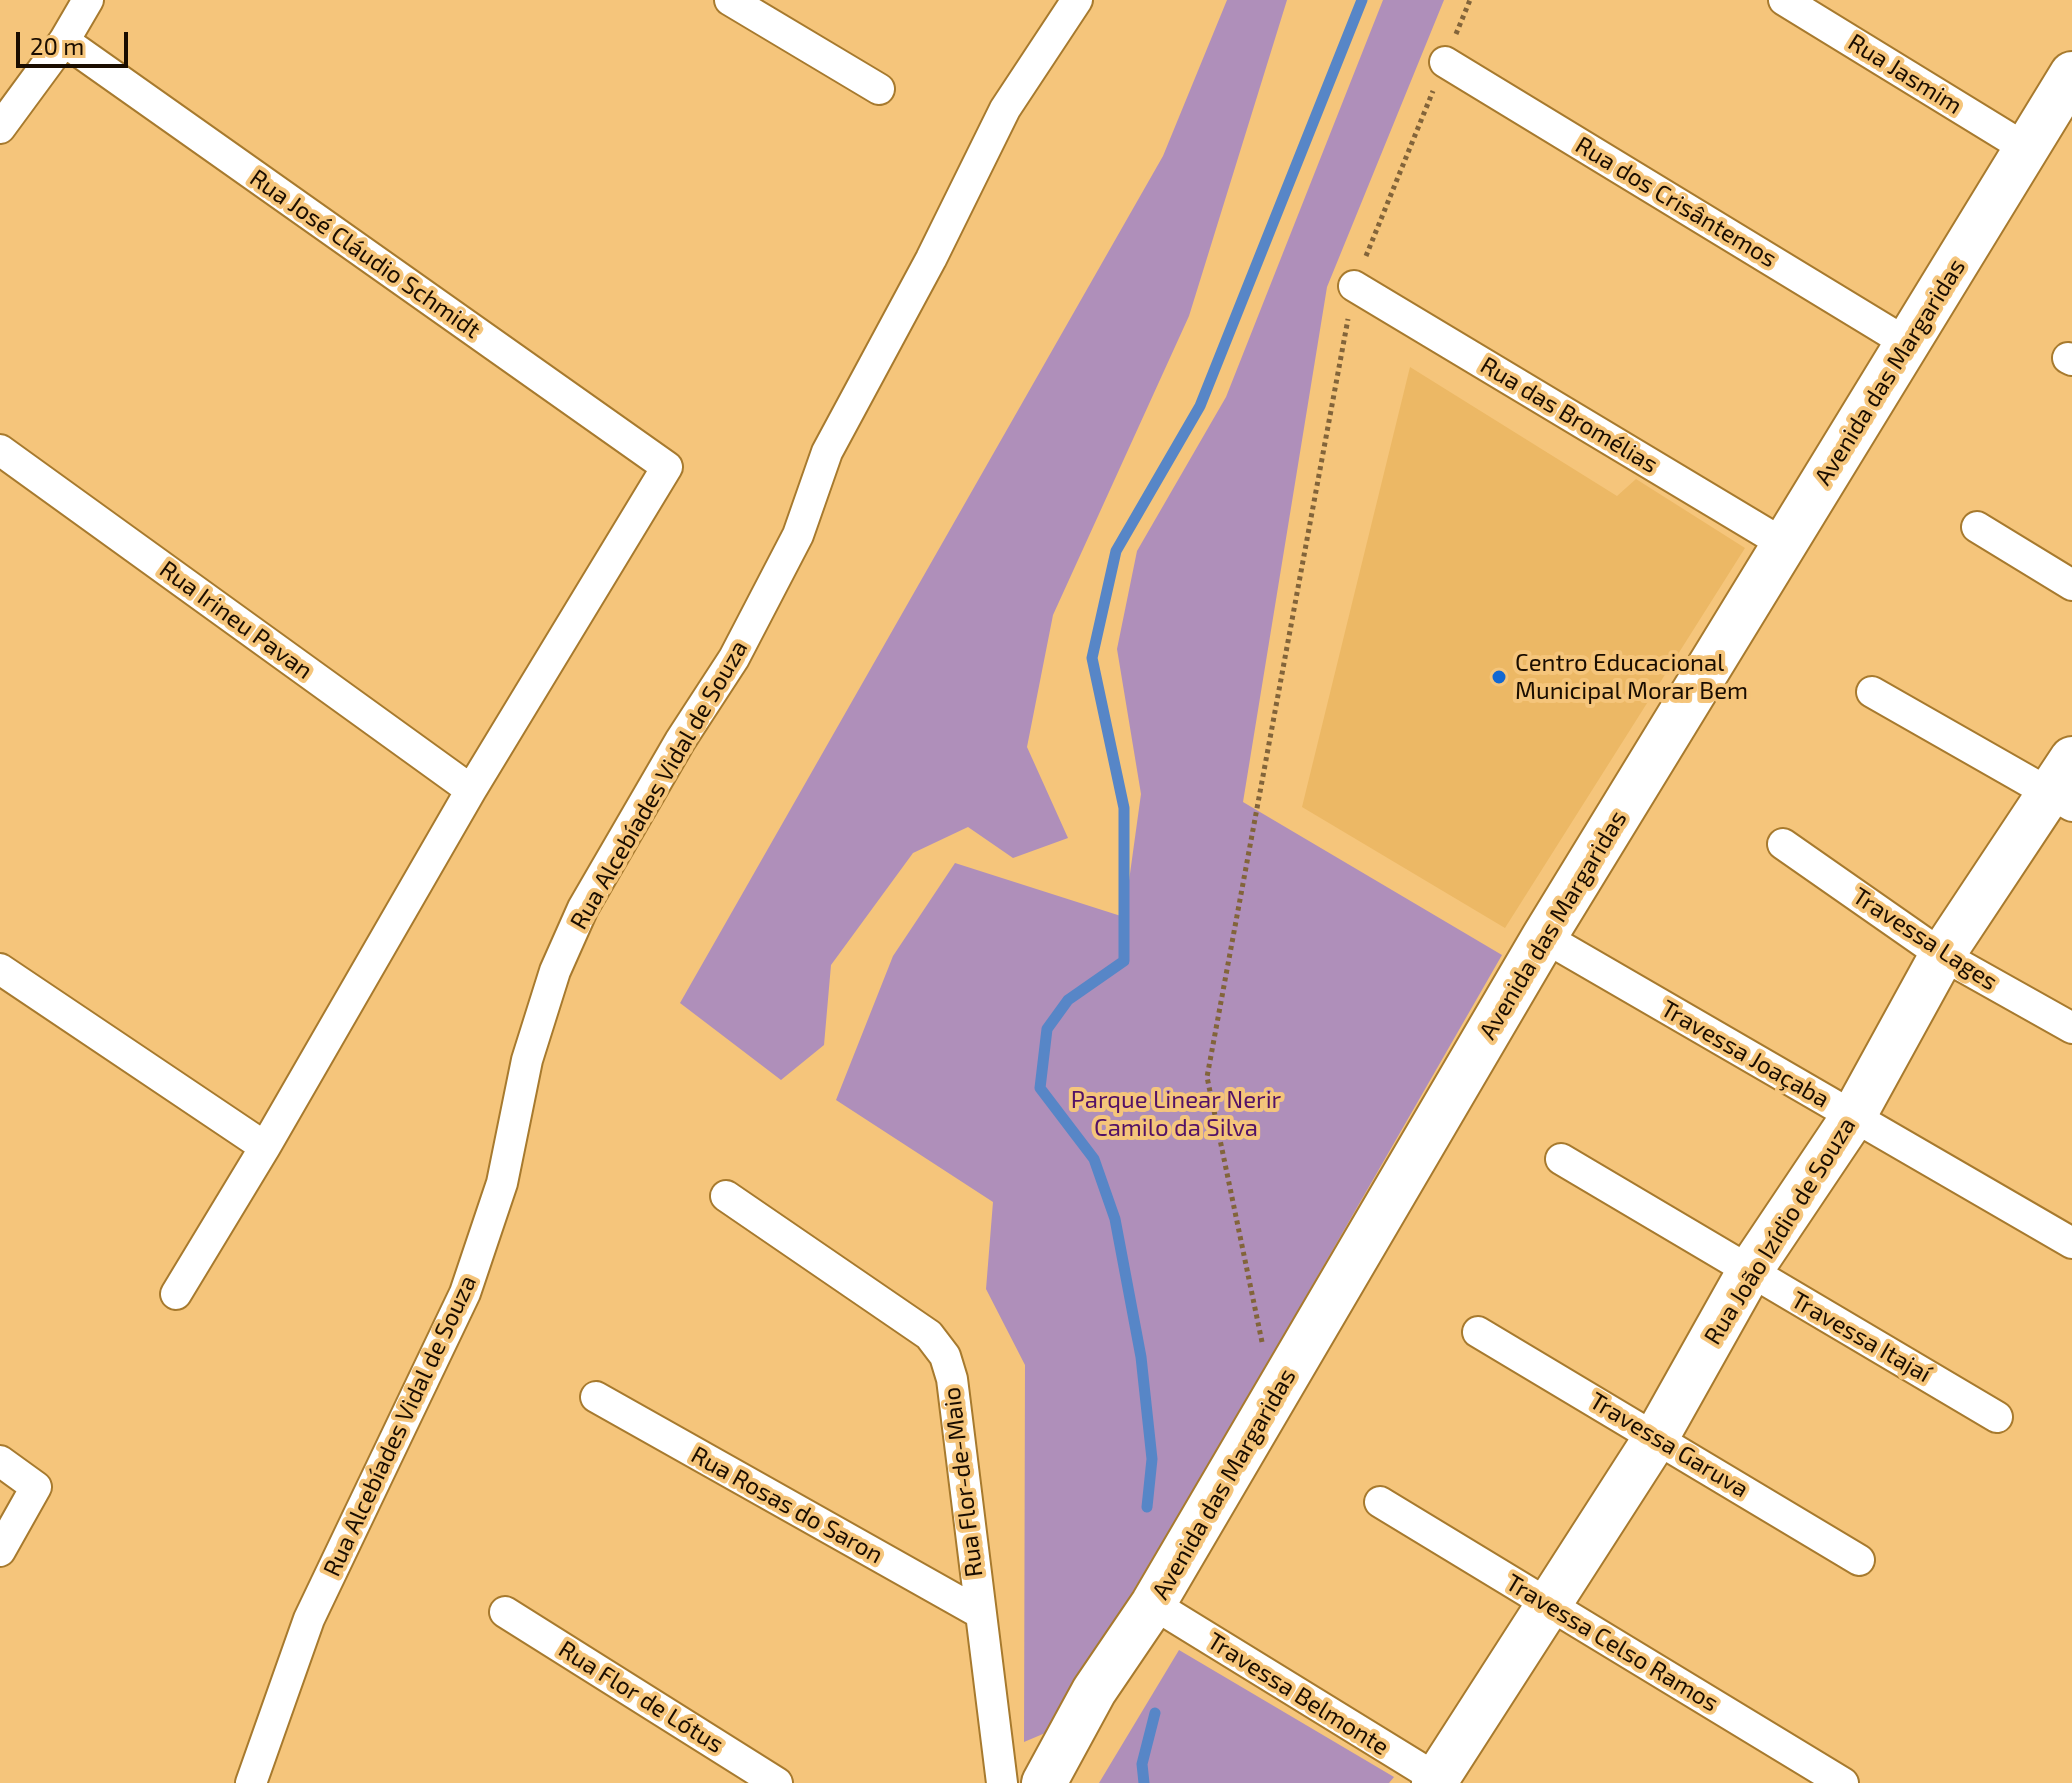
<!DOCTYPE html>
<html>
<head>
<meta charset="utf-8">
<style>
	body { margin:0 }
	#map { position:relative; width:2072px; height:1783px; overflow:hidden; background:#f5c57b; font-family:"Exo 2",sans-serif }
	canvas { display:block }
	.scale { position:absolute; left:16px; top:32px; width:112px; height:36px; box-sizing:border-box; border:4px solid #1a0d00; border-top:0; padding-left:10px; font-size:24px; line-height:28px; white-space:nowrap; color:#1a0d00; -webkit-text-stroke:6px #f5c57b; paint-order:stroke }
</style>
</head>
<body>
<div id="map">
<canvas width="2072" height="1783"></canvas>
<div class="scale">20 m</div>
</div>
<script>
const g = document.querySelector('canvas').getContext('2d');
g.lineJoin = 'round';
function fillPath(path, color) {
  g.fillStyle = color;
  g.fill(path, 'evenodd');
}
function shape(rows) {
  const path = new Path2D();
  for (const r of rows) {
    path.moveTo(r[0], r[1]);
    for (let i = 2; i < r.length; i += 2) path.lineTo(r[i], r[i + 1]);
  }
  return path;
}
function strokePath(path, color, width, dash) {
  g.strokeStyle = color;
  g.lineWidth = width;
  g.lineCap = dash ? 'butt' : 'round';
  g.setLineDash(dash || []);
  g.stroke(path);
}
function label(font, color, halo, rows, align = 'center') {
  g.font = font + ' "Exo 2",sans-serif';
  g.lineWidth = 8;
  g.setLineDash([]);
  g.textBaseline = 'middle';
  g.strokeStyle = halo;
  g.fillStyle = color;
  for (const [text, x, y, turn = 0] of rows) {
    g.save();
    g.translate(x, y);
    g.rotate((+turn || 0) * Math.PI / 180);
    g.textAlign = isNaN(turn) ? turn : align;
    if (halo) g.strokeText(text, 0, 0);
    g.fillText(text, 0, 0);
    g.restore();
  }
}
fillPath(shape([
	[1410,367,1617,496,1636,479,1745,548,1505,928,1302,807]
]), '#ecb865');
fillPath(shape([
	[1227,0,1287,0,1189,316,1053,615,1027,747,1068,838,1013,858,968,827,913,853,831,965,824,1045,781,1080,680,1003,1163,156],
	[1383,0,1444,0,1327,287,1243,802,1502,955,1250,1394,1050,1731,1024,1742,1025,1365,986,1289,993,1202,836,1100,893,956,955,863,1124,917,1141,794,1117,649,1137,551,1226,397],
	[1179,1650,1394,1777,1389,1783,1099,1783]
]), '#af8fba');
strokePath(shape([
	[1147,1507,1152,1459,1141,1357,1115,1219,1094,1159,1040,1088,1047,1029,1068,1000,1124,961,1124,808,1092,658,1116,551,1200,406,1362,0],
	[1144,1783,1142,1764,1155,1713]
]), '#5786c7', 11);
const street = shape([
	[730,0,879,89],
	[1784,0,2027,149],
	[64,41,667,467,471,790,265,1147,176,1294],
	[1445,62,1907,343],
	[0,128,64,41,88,0],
	[1354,286,1784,544],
	[2068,358,2072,360],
	[0,450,471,790],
	[1977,527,2072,585],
	[1872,692,2072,806],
	[1783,844,1942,955,2072,1028],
	[1544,937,2072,1243],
	[0,969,265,1147],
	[1561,1159,1997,1417],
	[726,1196,929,1335,945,1356,952,1379,1002,1783],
	[1478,1332,1859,1560],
	[596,1397,978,1612],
	[0,1461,36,1487,0,1551],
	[1380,1502,1843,1783],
	[1153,1604,1444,1783],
	[505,1612,777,1783],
	[251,1783,309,1619,465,1293,502,1183,527,1060,555,971,583,908,680,741,734,658,798,535,827,452,931,259,1005,109,1077,0]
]);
const secondary = shape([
	[1044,1783,1094,1691,1153,1604,1544,937,2072,74],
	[1434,1783,1657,1436,1749,1272,1853,1117,1942,955,2072,759]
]);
strokePath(street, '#a77a2e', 34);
strokePath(secondary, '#a77a2e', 48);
strokePath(shape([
	[1456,34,1470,0],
	[1366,256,1433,91],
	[1262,1342,1207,1077,1348,319]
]), '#82643a', 5, [4, 4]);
strokePath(street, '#fff', 30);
strokePath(secondary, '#fff', 44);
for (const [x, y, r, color] of [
	[1499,677,8,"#1268d2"]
]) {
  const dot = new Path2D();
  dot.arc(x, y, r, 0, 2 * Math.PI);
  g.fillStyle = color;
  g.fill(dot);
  strokePath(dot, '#f5c57b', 3);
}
label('24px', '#1a0d00', '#f5c57b', [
	["Rua Jasmim",1905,74,32],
	["Rua dos Crisântemos",1676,202,31],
	["Rua José Cláudio Schmidt",365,254,35],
	["Avenida das Margaridas",1890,372,-58],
	["Rua das Bromélias",1569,415,31],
	["Rua Irineu Pavan",236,620,36],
	["Rua Alcebíades Vidal de Souza",659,785,-60],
	["Avenida das Margaridas",1553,925,-59],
	["Travessa Lages",1925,939,33],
	["Travessa Joaçaba",1745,1054,30],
	["Rua João Izídio de Souza",1780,1231,-58],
	["Travessa Itajaí",1861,1337,30],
	["Rua Alcebíades Vidal de Souza",400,1426,-65],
	["Travessa Garuva",1669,1445,31],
	["Rua Flor-de-Maio",963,1482,-97],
	["Avenida das Margaridas",1224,1484,-60],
	["Rua Rosas do Saron",787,1505,29],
	["Travessa Celso Ramos",1612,1643,31],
	["Travessa Belmonte",1298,1694,32],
	["Rua Flor de Lótus",641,1697,32]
]);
label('24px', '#1a0d00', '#f5c57b', [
	["Centro Educacional",1515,663],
	["Municipal Morar Bem",1515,691]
], 'left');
label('24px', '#531266', '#f5c57b', [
	["Parque Linear Nerir",1176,1100],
	["Camilo da Silva",1176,1128]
]);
</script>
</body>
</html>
